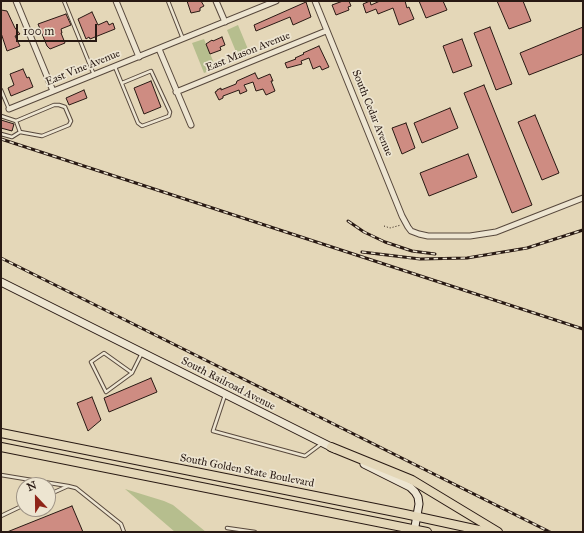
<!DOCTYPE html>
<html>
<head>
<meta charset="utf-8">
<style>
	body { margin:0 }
	#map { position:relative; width:584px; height:533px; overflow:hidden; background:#e4d7b8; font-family:"IM FELL Great Primer",serif }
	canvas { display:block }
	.frame { position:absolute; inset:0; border:2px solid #281913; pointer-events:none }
	.north { position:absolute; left:16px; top:477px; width:40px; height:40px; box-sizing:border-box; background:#ede5d1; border:1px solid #9e9385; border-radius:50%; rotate:338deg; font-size:11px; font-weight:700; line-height:16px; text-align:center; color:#281913 }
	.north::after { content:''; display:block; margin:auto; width:14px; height:18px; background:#8f2418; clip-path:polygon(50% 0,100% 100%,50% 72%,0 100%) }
	.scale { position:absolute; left:16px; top:24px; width:81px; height:18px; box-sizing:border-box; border:2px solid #281913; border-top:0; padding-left:5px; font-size:12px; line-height:14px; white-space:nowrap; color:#281913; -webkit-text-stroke:3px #ede5d1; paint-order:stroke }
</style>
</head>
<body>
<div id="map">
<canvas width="584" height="533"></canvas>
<div class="frame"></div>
<div class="north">N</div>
<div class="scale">100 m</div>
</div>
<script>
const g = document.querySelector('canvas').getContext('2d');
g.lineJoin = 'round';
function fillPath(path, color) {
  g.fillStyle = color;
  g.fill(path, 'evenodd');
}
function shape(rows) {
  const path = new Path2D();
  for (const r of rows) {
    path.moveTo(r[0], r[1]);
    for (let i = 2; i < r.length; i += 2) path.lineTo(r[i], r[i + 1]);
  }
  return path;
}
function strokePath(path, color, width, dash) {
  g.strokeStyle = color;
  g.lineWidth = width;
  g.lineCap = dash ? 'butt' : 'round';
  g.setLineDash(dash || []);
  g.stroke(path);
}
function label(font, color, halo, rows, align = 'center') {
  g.font = font + ' "IM FELL Great Primer",serif';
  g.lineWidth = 3.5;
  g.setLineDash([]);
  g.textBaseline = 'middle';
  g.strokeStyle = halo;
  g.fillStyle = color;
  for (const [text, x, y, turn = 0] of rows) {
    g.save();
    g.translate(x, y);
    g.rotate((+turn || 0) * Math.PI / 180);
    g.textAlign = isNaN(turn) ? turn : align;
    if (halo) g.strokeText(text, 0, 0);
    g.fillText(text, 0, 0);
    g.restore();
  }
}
fillPath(shape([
	[238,25,250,54,239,59,227,30],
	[204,39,216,68,204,73,192,43],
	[125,489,164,501,173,505,206,532,175,532]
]), '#b6be8e');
const building = shape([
	[187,1,201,1,204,6,200,8,200,11,191,13,187,1],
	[343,1,349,1,351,6,348,7,349,10,336,15,332,5,343,1],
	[370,1,371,5,380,1,405,1,407,8,409,7,414,19,399,25,393,8,378,14,376,9,366,13,363,4,370,1],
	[419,1,443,1,447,10,426,18,419,1],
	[497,1,523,1,531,21,509,29,497,1],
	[306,2,311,17,293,25,290,17,256,31,254,25,306,2],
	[1,10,7,11,15,28,20,34,15,36,20,46,7,51,1,33,1,10],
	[92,12,98,25,107,21,109,25,113,23,115,29,90,39,89,37,86,39,78,19,92,12],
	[66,14,71,25,61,29,62,33,61,33,65,43,50,49,47,46,38,24,66,14],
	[490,27,512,84,496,90,474,33,490,27],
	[583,27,583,54,529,75,520,53,583,27],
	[222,37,225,45,220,47,221,50,210,54,206,44,212,40,213,41,222,37],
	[462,39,472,66,453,73,443,46,462,39],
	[319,46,329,67,322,70,320,66,313,69,309,58,301,61,302,64,287,68,285,63,296,59,295,58,304,54,303,53,319,46],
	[23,69,27,78,29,77,33,87,11,96,8,88,14,85,10,74,23,69],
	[255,73,258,79,270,74,273,81,271,81,275,91,266,95,263,89,256,91,253,82,244,85,247,91,240,94,239,90,223,96,223,98,219,100,215,92,217,91,217,90,221,88,221,90,236,84,237,81,255,73],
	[151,81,161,107,144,114,134,88,151,81],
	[484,85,532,205,512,213,464,93,484,85],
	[84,90,87,98,69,105,66,98,84,90],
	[450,108,458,128,422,143,414,123,450,108],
	[535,115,559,173,542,180,518,122,535,115],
	[1,120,14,124,12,131,1,128,1,120],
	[406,123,415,148,402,154,392,128,406,123],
	[468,154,477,177,429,196,420,173,468,154],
	[151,378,157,392,109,412,104,398,151,378],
	[92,397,101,420,88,431,77,403,92,397],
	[72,506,83,532,7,532,72,506]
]);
fillPath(building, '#ce8c82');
strokePath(building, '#281913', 1);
const lane = shape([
	[64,1,94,75],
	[168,1,183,39],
	[115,67,138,123,142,126,169,116,170,112,151,71,122,83],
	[1,90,9,109],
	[1,116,16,121,54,105,59,105,65,107,71,121,69,125,42,136,20,132,16,121],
	[1,134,12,137,20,132],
	[132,373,106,392,91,362,104,353,132,373,142,353],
	[225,395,213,431,305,456,321,444],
	[1,475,68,486],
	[48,495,68,486,76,488,121,524,124,532],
	[1,516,24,505],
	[227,528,255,532]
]);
const street = shape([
	[16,1,53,91],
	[116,1,139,57],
	[216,1,225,22],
	[315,1,402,216,408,227,411,231,419,234,428,236,470,236,496,232,583,198],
	[159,49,191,125],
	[176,92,326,31],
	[9,109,276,1]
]);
const secondary = shape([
	[1,282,335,449],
	[364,464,410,487,415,492,418,497,419,504,414,532]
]);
const primary = shape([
	[1,433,405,514,488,532],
	[1,447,427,532],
	[331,447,412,480,498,532]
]);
strokePath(lane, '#57483c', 4.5);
strokePath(street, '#57483c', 7);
strokePath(secondary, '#281913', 9);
strokePath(primary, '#281913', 10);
strokePath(shape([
	[384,226,390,228,401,225]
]), '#281913', 1, [1, 2]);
strokePath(lane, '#ede5d1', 2.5);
strokePath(street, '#ede5d1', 5);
strokePath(secondary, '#ede5d1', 7);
strokePath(primary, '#e4d7b8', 8);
const rail = shape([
	[1,139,583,329],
	[348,221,364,232,385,242,412,251,435,254],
	[362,252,420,259,467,258,527,248,583,230],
	[1,258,550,532]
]);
strokePath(rail, '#281913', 3);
strokePath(rail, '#ede5d1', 1.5, [4.5]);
label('11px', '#281913', '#ede5d1', [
	["East Mason Avenue",248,52,-22],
	["East Vine Avenue",83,68,-22],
	["South Cedar Avenue",372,113,68],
	["South Railroad Avenue",228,384,27],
	["South Golden State Boulevard",247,471,11]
]);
</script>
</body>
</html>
